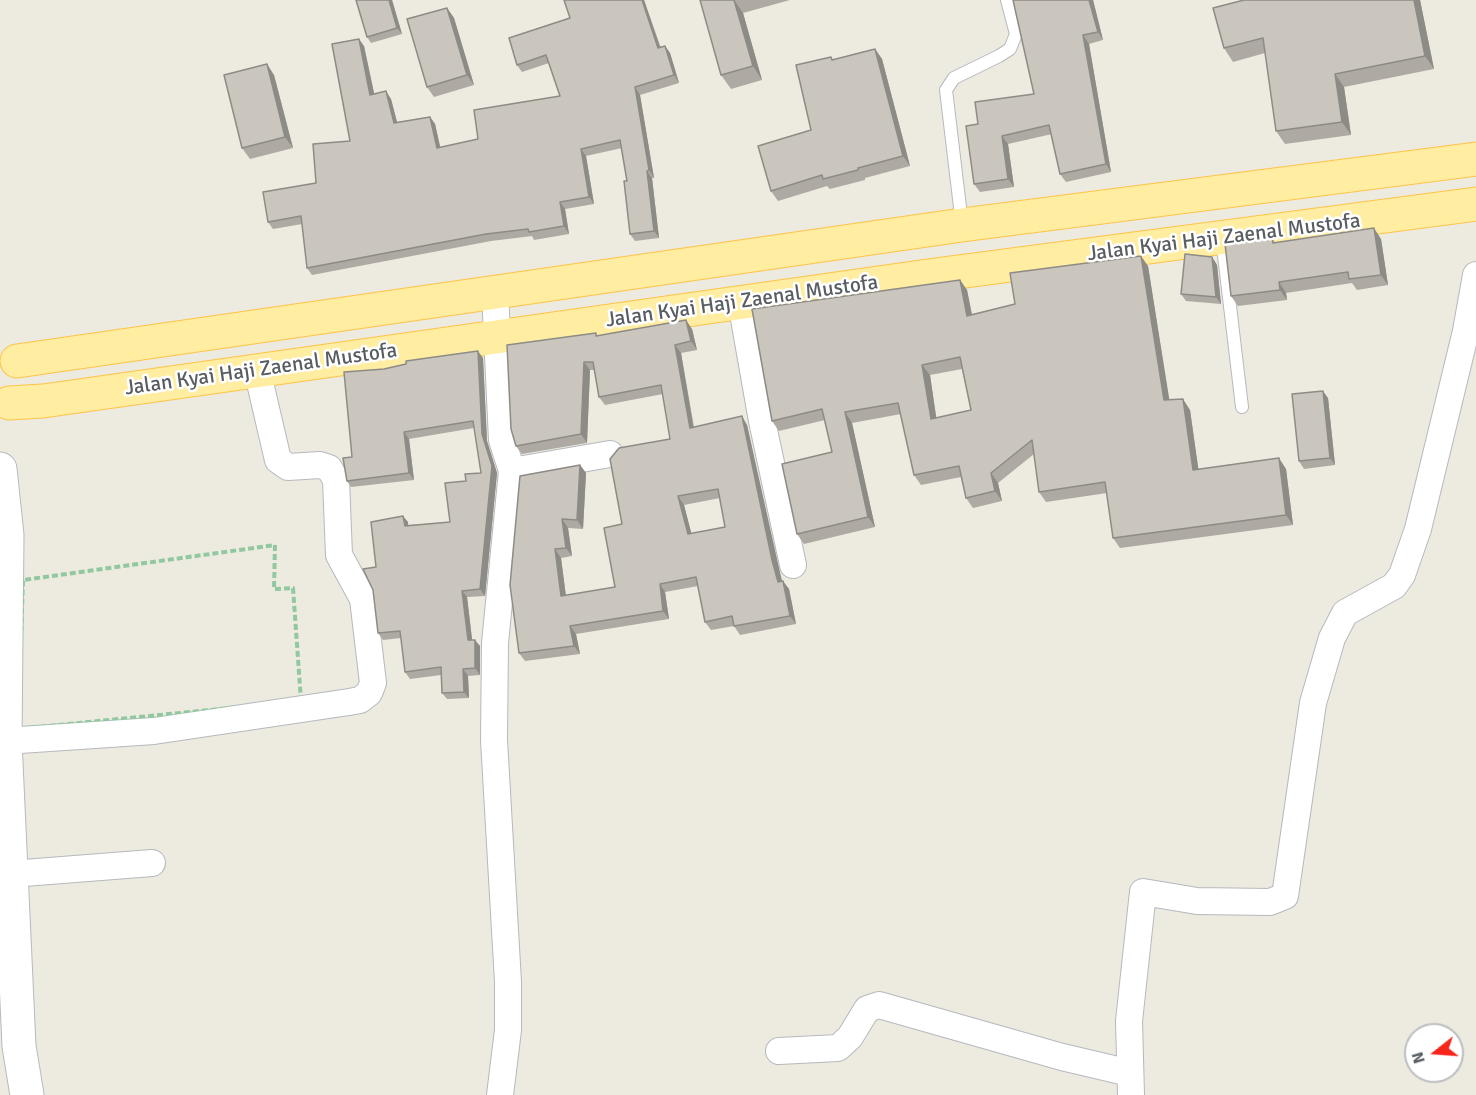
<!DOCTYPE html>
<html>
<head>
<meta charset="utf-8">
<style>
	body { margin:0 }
	#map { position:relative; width:1476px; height:1095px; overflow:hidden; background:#edeadf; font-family:Signika,sans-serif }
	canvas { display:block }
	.north { position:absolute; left:1404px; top:1023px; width:60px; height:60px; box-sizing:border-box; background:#fff; border:2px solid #bcbec0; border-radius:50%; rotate:253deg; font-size:16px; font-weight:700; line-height:24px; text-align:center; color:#585d62 }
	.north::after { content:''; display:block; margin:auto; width:21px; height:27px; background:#f7251b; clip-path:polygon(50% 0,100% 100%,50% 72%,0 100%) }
</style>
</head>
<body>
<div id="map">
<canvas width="1476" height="1095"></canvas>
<div class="north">N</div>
</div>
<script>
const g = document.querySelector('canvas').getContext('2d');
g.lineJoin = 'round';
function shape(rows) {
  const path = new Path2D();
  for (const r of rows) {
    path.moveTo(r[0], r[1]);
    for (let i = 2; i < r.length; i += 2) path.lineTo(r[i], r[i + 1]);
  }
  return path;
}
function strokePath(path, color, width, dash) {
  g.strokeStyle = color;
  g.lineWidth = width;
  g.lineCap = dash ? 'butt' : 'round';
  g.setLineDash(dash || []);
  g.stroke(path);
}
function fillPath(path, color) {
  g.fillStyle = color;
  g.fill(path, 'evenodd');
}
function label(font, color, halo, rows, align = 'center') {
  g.font = font + ' Signika,sans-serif';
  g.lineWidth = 5;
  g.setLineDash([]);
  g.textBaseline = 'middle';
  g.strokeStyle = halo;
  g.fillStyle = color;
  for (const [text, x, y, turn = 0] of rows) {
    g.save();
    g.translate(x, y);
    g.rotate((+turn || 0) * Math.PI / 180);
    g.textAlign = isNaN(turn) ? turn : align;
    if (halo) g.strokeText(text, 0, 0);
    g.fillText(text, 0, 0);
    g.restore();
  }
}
const service = shape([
	[962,224,946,90,954,78,999,56,1010,49,1016,34,1007,0],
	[1222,239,1242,407]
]);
const minor = shape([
	[495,292,502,440,512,471,495,643,494,740,508,982,508,1030,500,1095],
	[741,302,762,421,793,565],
	[512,471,610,454],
	[5,741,154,731,349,702,360,700,369,693,373,683,363,599,339,555,336,480,329,468,320,465,288,467,278,460,257,370],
	[11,874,152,863],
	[779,1051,838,1048,850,1037,867,1009,879,1005,1062,1057,1130,1073],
	[1131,1095,1129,1021,1143,892,1197,901,1270,902,1285,896,1313,703,1332,638,1345,613,1394,586,1402,575,1418,529,1466,331,1476,275]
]);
const secondary = shape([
	[0,469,7,535,5,741,19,1046,27,1095]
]);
const primary = shape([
	[17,361,962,225,1476,159],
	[9,403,43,401,935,275,1476,204]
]);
strokePath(service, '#b5b9be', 14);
strokePath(minor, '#b5b9be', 28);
strokePath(secondary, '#b5bac0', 35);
strokePath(primary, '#fdc448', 35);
strokePath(shape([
	[275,545,274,589,293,588,301,701,18,729,23,580,275,545]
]), '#92c89f', 4, [6, 3]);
strokePath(service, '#fff', 12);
strokePath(minor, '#fff', 26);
strokePath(secondary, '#fff', 33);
strokePath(primary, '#ffeda2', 33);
fillPath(shape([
	[392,0,402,34,371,43,367,37],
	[564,0,644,0,661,48,665,46,670,53,679,83,640,95,654,178,652,178,659,238,635,241,630,234,627,181,622,148,586,156,594,204,565,209,569,234,534,240,532,236,491,241,312,275,307,268,302,224,273,229,268,222,316,183,350,141,364,46,374,94,391,99,397,122,430,117,435,124,440,147,478,139,560,96,549,63,522,72,517,65,570,18],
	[700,0,790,0,743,13,762,80,731,89,721,75],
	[1093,0,1103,40,1089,44,1111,172,1066,182,1060,174,1052,134,1008,144,1014,187,980,192,974,184,978,124,1034,94],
	[1244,0,1420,0,1434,69,1344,87,1351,135,1285,144,1276,131,1265,53,1233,62,1224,48],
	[447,8,454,18,474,85,434,97,427,87],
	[875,49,882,59,910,166,865,178,865,180,830,189,827,186,778,201,771,191,811,130,833,60],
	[274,75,293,148,250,159,242,148],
	[1272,238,1275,243,1381,239,1388,285,1357,290,1352,283,1286,293,1287,300,1238,306,1231,296],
	[1212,257,1217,265,1221,304,1186,301,1181,294],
	[1148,266,1169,400,1190,410,1198,469,1286,469,1293,525,1120,548,1113,538,1107,493,1046,502,1039,492,1034,454,998,483,1002,501,973,508,966,498,961,477,921,485,914,475,901,414,852,423,875,527,804,544,797,534,832,452,825,420,779,431,772,421,960,280,967,290,972,314,1015,304],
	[962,369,971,410,936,418,930,375],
	[692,329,697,350,681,353,694,427,747,425,778,568,782,581,789,589,796,624,740,635,734,626,711,630,705,622,698,586,665,592,669,619,576,634,580,654,525,661,519,653,580,465,586,473,583,529,568,528,572,556,561,558,566,596,615,587,622,524,670,439,663,394,605,405,599,397,595,370,590,370,587,443,522,454,516,446,598,336],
	[720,498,725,527,691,534,684,505],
	[483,358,487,441,497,473,485,596,467,597,472,640,480,646,480,675,468,676,469,698,447,699,442,693,441,675,410,679,405,672,401,638,383,640,378,633,376,567,408,522,408,525,450,522,466,481,481,473,474,428,409,439,414,480,351,487,347,481,352,457,384,369],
	[1328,398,1335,465,1304,469,1299,461]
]), '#aeaaa3');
fillPath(shape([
	[389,0,392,0,402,34,397,28],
	[642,0,644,0,663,56,658,48],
	[734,0,743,13,762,80,753,66],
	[1089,0,1093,0,1103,40,1098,32],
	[1414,0,1420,0,1434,69,1425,56],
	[447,8,454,18,474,85,467,75],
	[1083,35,1089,44,1111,172,1106,164],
	[359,39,364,46,376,102,370,95],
	[665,46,670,53,679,83,674,75],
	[875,49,882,59,910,166,903,156],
	[267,64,274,75,293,148,285,137],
	[1335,74,1344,87,1351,135,1342,122],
	[635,87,640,95,654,178,649,170],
	[386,91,391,99,399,130,394,123],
	[430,117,435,124,442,155,437,148],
	[1002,136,1008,144,1014,187,1008,179],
	[581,149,586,156,594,204,589,197],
	[647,171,652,178,659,238,654,231],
	[560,202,565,209,569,234,564,226],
	[1374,228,1381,239,1388,285,1381,275],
	[1141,256,1148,266,1171,410,1164,400],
	[1212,257,1217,265,1221,304,1216,297],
	[960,280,967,290,974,326,967,316],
	[1279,282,1286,293,1287,300,1280,290],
	[686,320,692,329,697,350,691,341],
	[675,345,681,353,695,437,690,428],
	[478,351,483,358,487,441,497,473,485,596,480,589,482,434],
	[584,362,590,370,587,443,581,434],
	[922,365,930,375,938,429,931,419],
	[1323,391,1328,398,1335,465,1330,458],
	[1183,399,1190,410,1200,480,1193,470],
	[845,412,852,423,875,527,868,517],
	[742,416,747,425,784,590,778,582,772,560],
	[404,432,409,439,414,480,409,473],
	[1279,458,1286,469,1293,525,1286,515],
	[580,465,586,473,583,529,577,520],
	[991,473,998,483,1002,501,995,491],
	[678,496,684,505,694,543,688,534],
	[403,516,408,522,409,532,405,526],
	[562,519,568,528,572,556,566,548],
	[555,549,561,558,567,605,561,596],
	[783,581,789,589,796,624,790,616],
	[660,584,665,592,669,619,663,611],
	[462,591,467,597,473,647,468,640],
	[570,626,576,634,580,654,574,646],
	[475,640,480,646,480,675,475,668],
	[463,669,468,676,469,698,464,692]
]), '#8d8b85');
const building = shape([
	[356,0,389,0,397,28,367,37,356,0],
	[564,0,642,0,658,48,665,46,674,75,635,87,649,170,647,171,654,231,630,234,624,181,627,181,620,140,581,149,589,197,560,202,564,226,529,232,528,229,486,234,307,268,301,216,268,222,263,192,316,183,313,144,350,141,332,44,359,39,370,95,386,91,394,123,430,117,437,148,478,139,474,110,560,96,546,55,517,65,509,38,570,18,564,0],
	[700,0,734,0,753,66,721,75,700,0],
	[1013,0,1089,0,1098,32,1083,35,1106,164,1060,174,1049,125,1002,136,1008,179,974,184,966,126,978,124,975,102,1034,94,1013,0],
	[1244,0,1414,0,1425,56,1335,74,1342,122,1276,131,1263,38,1224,48,1213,8,1244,0],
	[447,8,467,75,427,87,407,19,447,8],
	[875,49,903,156,858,168,858,170,823,179,822,175,771,191,758,146,811,130,796,65,831,57,832,60,875,49],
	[267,64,285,137,242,148,224,75,267,64],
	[1374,228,1381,275,1349,279,1348,272,1279,282,1280,290,1231,296,1225,244,1272,238,1273,243,1374,228],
	[1185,254,1212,257,1216,297,1181,294,1185,254],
	[1141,256,1164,400,1183,399,1193,470,1279,458,1286,515,1113,538,1105,482,1039,492,1032,440,991,473,995,491,966,498,959,466,914,475,898,403,845,412,868,517,797,534,782,464,832,452,822,409,772,421,752,309,960,280,967,316,1015,304,1010,273,1141,256],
	[960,357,971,410,931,419,922,365,960,357],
	[686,320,691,341,675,345,690,428,742,416,772,560,778,582,783,581,790,616,734,626,732,616,705,622,696,577,660,584,663,611,570,626,574,646,519,653,510,585,520,476,580,465,577,520,562,519,566,548,555,549,561,596,615,587,604,528,622,524,610,459,619,448,670,439,661,385,599,397,593,362,584,362,581,434,516,446,511,429,507,345,596,333,596,336,686,320],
	[718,489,725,527,688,534,678,496,718,489],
	[478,351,482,434,492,466,480,589,462,591,468,640,475,640,475,668,463,669,464,692,442,693,441,667,405,672,400,631,378,633,373,590,363,569,376,567,371,522,403,516,405,526,450,522,445,483,466,481,465,474,481,473,473,421,404,432,409,473,347,481,343,458,352,457,344,372,384,369,406,364,406,361,478,351],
	[1323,391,1330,458,1299,461,1292,394,1323,391]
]);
fillPath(building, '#cac6be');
strokePath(building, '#8d8b85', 1.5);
label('21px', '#585d62', '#fff', [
	["Jalan Kyai Haji Zaenal Mustofa",1224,238,-7],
	["Jalan Kyai Haji Zaenal Mustofa",742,302,-8],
	["Jalan Kyai Haji Zaenal Mustofa",261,370,-8]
]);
</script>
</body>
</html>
